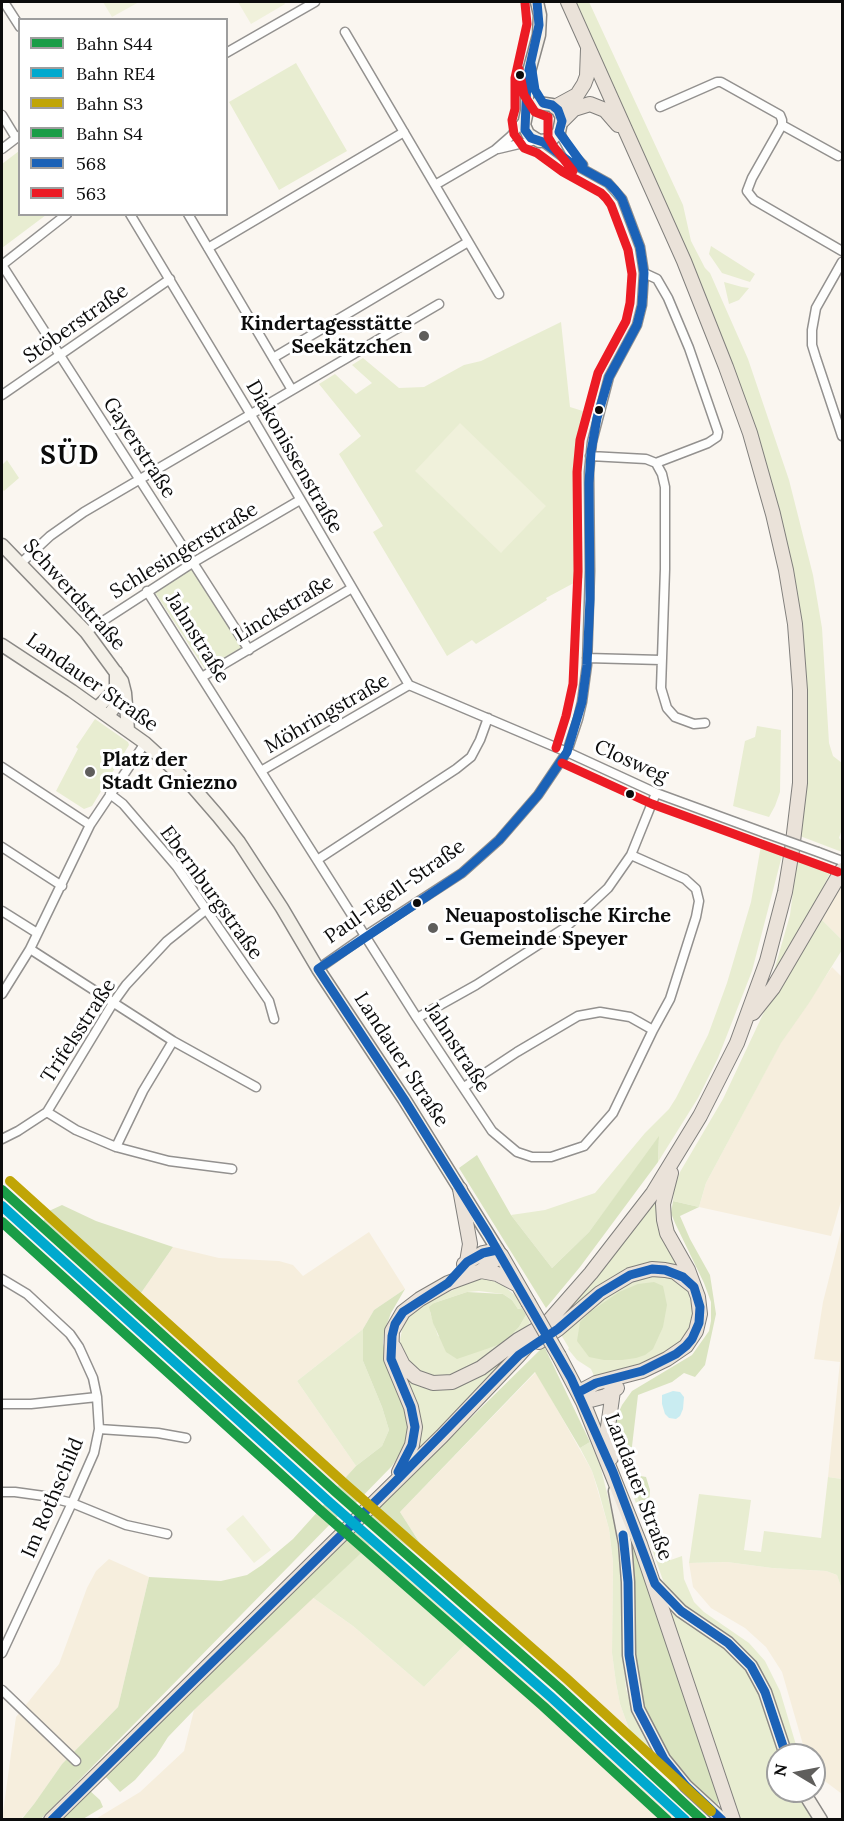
<!DOCTYPE html>
<html>
<head>
<meta charset="utf-8">
<style>
	body { margin:0 }
	#map { position:relative; width:844px; height:1821px; overflow:hidden; background:#faf6f0; font-family:Lora,serif }
	canvas { display:block }
	.frame { position:absolute; inset:0; border:3px solid #0c0c0c; pointer-events:none }
	.legend { position:absolute; left:18px; top:18px; width:210px; height:198px; box-sizing:border-box; background:#fff; border:2px solid #9e9e9e; margin:0; padding:8px 10px; list-style:none; font-size:18px; color:#0c0c0c }
	.legend li { display:flex; align-items:center; gap:12px; height:30px }
	.legend b { width:30px; border:2px solid #9e9e9e }
	.north { position:absolute; left:766px; top:1743px; width:60px; height:60px; box-sizing:border-box; background:#fff; border:2px solid #9e9e9e; border-radius:50%; rotate:280deg; font-size:16px; font-weight:700; line-height:24px; text-align:center; color:#0c0c0c }
	.north::after { content:''; display:block; margin:auto; width:21px; height:27px; background:#5f5e5c; clip-path:polygon(50% 0,100% 100%,50% 72%,0 100%) }
</style>
</head>
<body>
<div id="map">
<canvas width="844" height="1821"></canvas>
<div class="frame"></div>
<ul class="legend">
<li><b style="height:8px;background:#1a9d47"></b>Bahn S44</li>
<li><b style="height:8px;background:#00a9ce"></b>Bahn RE4</li>
<li><b style="height:8px;background:#c0a506"></b>Bahn S3</li>
<li><b style="height:8px;background:#1a9d47"></b>Bahn S4</li>
<li><b style="height:8px;background:#1b62b7"></b>568</li>
<li><b style="height:8px;background:#ec1b24"></b>563</li>
</ul>
<div class="north">N</div>
</div>
<script>
const g = document.querySelector('canvas').getContext('2d');
g.lineJoin = 'round';
function fillPath(path, color) {
  g.fillStyle = color;
  g.fill(path, 'evenodd');
}
function shape(rows) {
  const path = new Path2D();
  for (const r of rows) {
    path.moveTo(r[0], r[1]);
    for (let i = 2; i < r.length; i += 2) path.lineTo(r[i], r[i + 1]);
  }
  return path;
}
function strokePath(path, color, width, dash) {
  g.strokeStyle = color;
  g.lineWidth = width;
  g.lineCap = dash ? 'butt' : 'round';
  g.setLineDash(dash || []);
  g.stroke(path);
}
function label(font, color, halo, rows, align = 'center') {
  g.font = font + ' Lora,serif';
  g.lineWidth = 6;
  g.setLineDash([]);
  g.textBaseline = 'middle';
  g.strokeStyle = halo;
  g.fillStyle = color;
  for (const [text, x, y, turn = 0] of rows) {
    g.save();
    g.translate(x, y);
    g.rotate((+turn || 0) * Math.PI / 180);
    g.textAlign = isNaN(turn) ? turn : align;
    if (halo) g.strokeText(text, 0, 0);
    g.fillText(text, 0, 0);
    g.restore();
  }
}
fillPath(shape([
	[842,878,842,940,819,917],
	[832,967,842,977,842,1198,831,1236,699,1207,706,1183,781,1042],
	[842,1227,842,1479,828,1477,840,1362,814,1359,823,1302],
	[369,1232,405,1289,374,1310,363,1329,297,1381,356,1466,337,1487,134,1303,173,1247,219,1258,279,1261,293,1265,303,1276],
	[536,1372,592,1471,609,1529,613,1562,612,1653,616,1683,620,1704,633,1740,572,1692,437,1570,400,1512],
	[109,1559,149,1577,118,1707,62,1764,34,1804,21,1819,2,1820,16,1717,59,1664,87,1588,96,1571],
	[727,1562,772,1568,826,1571,837,1575,842,1590,842,1794,814,1773,814,1755,806,1755,782,1672,766,1647,745,1628,711,1608,693,1587,689,1563],
	[312,1597,353,1626,424,1687,476,1633,686,1819,94,1820,140,1792,184,1751,194,1710]
]), '#f6eedd');
fillPath(shape([
	[575,2,589,2,683,205,691,241,705,268,710,273,748,359,789,480,813,575,822,628,829,743,833,756,842,763,842,829,839,838,842,841,842,852,800,836,807,733,802,635,797,591,766,466,737,378,644,155],
	[296,63,347,151,279,190,229,102],
	[19,151,20,214,46,215,2,248,2,164],
	[711,246,755,274,750,282,722,273,709,254],
	[724,282,742,287,749,288,739,300,729,304],
	[561,322,570,407,589,413,584,440,581,484,583,578,546,598,547,600,476,644,472,640,447,656,373,532,383,526,339,454,361,436,319,384,335,374,356,394,372,383,352,365,363,358,399,388,424,387,464,365,481,361],
	[7,460,19,478,4,491,2,489,2,465],
	[193,567,243,650,206,671,154,591],
	[95,719,128,742,129,745,92,806,84,809,56,791,78,749,76,747],
	[757,726,781,730,780,792,775,806,769,817,733,806,745,741,755,737],
	[762,840,784,848,752,971,718,1058,698,1098,658,1162,659,1138,589,1232,552,1268,511,1215,545,1210,595,1193,645,1133,669,1109,676,1098,708,1035,727,983,751,902],
	[798,853,833,867,801,932,770,985,790,915],
	[819,917,842,940,842,950,809,1003,781,1043,706,1183,699,1207,673,1201,674,1189,680,1172,723,1099,764,1012],
	[661,1190,683,1269,654,1265,559,1320,626,1239],
	[656,1274,670,1275,688,1290,693,1313,687,1335,676,1347,649,1361,623,1372,595,1378,591,1369,577,1360,568,1349,569,1348,560,1333,594,1303,629,1281],
	[482,1279,489,1279,504,1286,516,1296,524,1307,518,1309,512,1300,503,1294,479,1291,467,1292,434,1303,430,1312,438,1336,488,1348,504,1343,519,1327,526,1315,530,1323,513,1339,466,1372,437,1379,413,1369,401,1348,400,1340,403,1325,408,1317,427,1303,471,1281],
	[363,1329,363,1361,382,1407,389,1430,382,1446,356,1466,297,1381],
	[520,1344,499,1370,412,1457,399,1365,437,1388],
	[614,1415,617,1416,616,1428,623,1458,661,1561,665,1562,682,1556,684,1579,694,1602,704,1612,749,1643,765,1661,780,1691,799,1755,789,1755,757,1668,700,1621,666,1589,616,1446],
	[590,1442,600,1465,615,1525,621,1576,623,1653,626,1689,635,1717,656,1761,633,1740,620,1704,616,1683,612,1653,613,1562,609,1529,598,1489,592,1471,580,1448],
	[828,1477,842,1479,842,1590,837,1575,826,1571,772,1568,727,1562,689,1563,699,1494,751,1500,744,1550,761,1552,764,1531,821,1538],
	[375,1540,416,1580,476,1633,424,1687,353,1626,312,1597],
	[673,1612,739,1659,752,1675,762,1696,780,1755,778,1755,778,1791,796,1791,813,1819,737,1819,670,1616]
]), '#e8edd1');
fillPath(shape([
	[659,1136,658,1162,580,1267,546,1308,459,1168,477,1155,511,1215,552,1268,589,1232],
	[673,1201,699,1207,680,1216,690,1239,710,1275,716,1314,705,1365,695,1377,684,1373,672,1382,638,1395,629,1472,630,1474,646,1477,650,1490,649,1505,660,1529,670,1561,665,1562,661,1561,623,1458,616,1428,617,1416,622,1405,632,1391,692,1355,709,1331,711,1321,711,1302,704,1283,675,1223,671,1213],
	[62,1205,96,1221,173,1247,134,1303,43,1222,49,1211],
	[654,1282,663,1286,667,1305,663,1327,653,1349,645,1355,636,1358,622,1360,604,1360,589,1357,577,1341,580,1322,590,1312,619,1292,638,1284],
	[405,1289,391,1313,384,1332,383,1343,388,1366,405,1401,410,1427,405,1446,400,1454,392,1466,355,1504,337,1487,356,1466,382,1446,389,1430,382,1407,363,1361,363,1329,374,1310],
	[467,1292,503,1294,512,1300,518,1309,522,1308,526,1315,519,1327,504,1343,457,1359,446,1352,433,1323,429,1307,434,1303],
	[544,1346,590,1442,580,1448,535,1372,400,1512,437,1570,370,1517],
	[329,1499,343,1511,41,1819,21,1820,34,1804,62,1764,118,1707,149,1577,221,1581,247,1575,262,1565,293,1539],
	[627,1523,719,1800,718,1805,684,1777,670,1760,644,1714,634,1669],
	[358,1524,375,1540,194,1710,168,1737,156,1756,135,1780,120,1792,103,1774],
	[89,1790,100,1800,103,1807,83,1819,58,1820]
]), '#dae4c0');
fillPath(shape([
	[103,2,139,2,112,17],
	[238,2,284,2,285,4,251,24],
	[460,423,546,506,501,553,415,471],
	[243,1515,271,1550,254,1563,226,1529]
]), '#f0f1db');
fillPath(shape([
	[673,1391,680,1392,684,1397,683,1409,680,1416,676,1419,669,1418,665,1414,662,1404,662,1395]
]), '#c9ecf1');
const street = shape([
	[4,2,20,27],
	[345,32,499,294],
	[226,53,315,2],
	[660,107,717,82,721,82,780,115,782,120,782,125,752,178,747,191,754,200,842,251],
	[2,115,16,138],
	[782,125,838,156],
	[559,132,570,152,583,165],
	[2,149,19,136],
	[498,149,536,140],
	[435,185,495,150,511,136,524,120],
	[130,214,251,415,409,685],
	[188,214,292,390],
	[208,248,404,132],
	[842,262,816,308,812,330,812,345,816,358,842,436],
	[2,265,249,650],
	[2,265,67,214],
	[644,273,657,279,668,298,689,348,718,432,717,437,708,443,656,463],
	[273,358,468,242],
	[2,395,170,279],
	[590,456,646,459,656,463,662,474,665,487,665,569,661,688,667,708,675,717,694,724,705,723],
	[20,564,50,536,84,512,439,304],
	[147,591,417,1018,492,1131,517,1152,532,1157,551,1157,584,1146,613,1113,653,1030,670,999,696,917,699,901,696,889,685,879,631,855],
	[86,632,194,562,300,500],
	[587,658,661,660],
	[202,677,352,588],
	[409,685,567,752,656,793,765,833],
	[2,767,90,825],
	[261,771,409,685],
	[110,794,123,804,177,867,269,1001,274,1019],
	[2,847,62,886],
	[818,852,842,861],
	[317,860,456,769,471,757,480,740,488,718],
	[2,911,37,933],
	[30,949,173,1041,256,1087],
	[318,969,365,936,462,873,499,840,538,795,567,752,578,719,582,702,587,665,590,571,589,472,592,442,609,377,637,325,642,305,644,273,640,247,622,199,608,183,570,162,543,142],
	[2,994,30,949,90,825,145,743],
	[417,1018,476,985,566,927,608,888,631,855,656,793],
	[464,1087,517,1052,578,1016,600,1012,630,1017,653,1030],
	[47,1112,76,1130,116,1147,169,1161,232,1169],
	[2,1139,18,1131,47,1112,113,1003,126,985,167,941,207,909],
	[116,1147,143,1091,173,1041],
	[2,1279,27,1294,70,1334,79,1347,93,1378,97,1397,99,1429,94,1453,72,1503,2,1653],
	[2,1404,31,1404,97,1397],
	[99,1429,158,1433,186,1438],
	[2,1492,15,1492,44,1496,72,1503,126,1525,167,1534],
	[2,1690,76,1761]
]);
const secondary = shape([
	[527,111,538,103,552,105,558,110,562,117,559,132,551,140,539,141,528,134,524,125,527,111,527,79,539,35,540,15,537,2],
	[2,545,86,632,122,681,125,693,108,716],
	[2,645,72,691,145,743,192,786,218,816,239,842,282,908,318,969,404,1099,501,1255],
	[125,693,128,730],
	[97,708,114,691,116,686,116,672],
	[615,1491,625,1543,628,1582,629,1655,638,1709,664,1759,686,1786,723,1820],
	[655,1584,681,1611,728,1643,751,1666,765,1692,786,1755],
	[803,1791,821,1820]
]);
const primary = shape([
	[555,107,577,95,584,84,587,76,588,49],
	[562,121,574,109,590,104,605,110,618,125],
	[753,1013,773,988,842,870],
	[460,1189,470,1244,467,1262],
	[464,1264,483,1253,497,1250],
	[481,1271,497,1274,518,1285],
	[539,1342,558,1329,600,1293,630,1275,652,1269,665,1270,675,1272,693,1286],
	[394,1347,403,1365,416,1377,433,1383,452,1382,481,1368,518,1340,537,1329],
	[559,1356,583,1402,640,1544,733,1820],
	[579,1392,596,1383,642,1371,667,1359,686,1346,696,1331,700,1314,698,1297,688,1270,667,1233,664,1220,663,1204,671,1173],
	[583,1402,606,1396,617,1388],
	[611,1458,608,1427,613,1391],
	[399,1472,412,1445,415,1427,411,1407,391,1359,392,1331,403,1312,420,1299,448,1283,481,1271,501,1255,528,1302],
	[51,1820,442,1436,519,1355,591,1273,653,1193,700,1116,737,1043,767,961,785,892,792,850,800,783,800,690,795,624,786,570,773,514,750,433,726,367,684,261,568,2]
]);
strokePath(street, '#93918f', 11);
strokePath(secondary, '#8a8885', 15);
strokePath(primary, '#807f7c', 16);
strokePath(street, '#fefefd', 8);
strokePath(secondary, '#f4f0e8', 12);
strokePath(primary, '#eae2d9', 14);
const streetBridge = shape([
	[765,833,818,852]
]);
const primaryBridge = shape([
	[528,1302,559,1356]
]);
strokePath(streetBridge, '#93918f', 11, []);
strokePath(primaryBridge, '#807f7c', 16, []);
strokePath(streetBridge, '#fefefd', 8);
strokePath(primaryBridge, '#eae2d9', 14);
strokePath(shape([
	[531,64,535,90,543,103,552,105,558,110,562,121,559,132,583,165],
	[318,969,462,873,499,840,538,795,567,752,582,702,587,665,590,599,589,483,591,452,597,418,609,377,637,325,642,305,644,273,640,247,622,199,615,190,608,183,570,162,543,142,531,138,525,130,527,79,539,25,537,2],
	[318,969,404,1099,488,1234,571,1378,613,1472,655,1584,681,1611,728,1643,751,1666,765,1692,786,1755],
	[398,1472,412,1445,415,1427,411,1407,391,1359,392,1336,395,1324,403,1312,448,1283,467,1262,483,1253,497,1250],
	[623,1535,628,1582,629,1655,638,1709,664,1759,686,1786,722,1820],
	[52,1820,391,1486,519,1355,558,1329,600,1293,630,1275,652,1269,665,1270,683,1277,694,1287,700,1307,699,1323,692,1339,686,1346,676,1354,642,1371,596,1383,579,1392]
]), '#1b62b7', 9);
strokePath(shape([
	[525,3,527,24,515,78,515,109,512,120,514,134,524,148,537,153,563,172,601,193,606,198,611,205,628,250,632,274,630,303,626,321,598,373,580,440,577,472,578,571,573,684,566,716,556,748],
	[519,69,524,95,535,112,548,117,548,137,554,147,573,171],
	[562,763,652,804,838,872]
]), '#ec1b24', 9);
strokePath(shape([
	[2,1190,337,1493,559,1688,702,1820]
]), '#1a9d47', 10);
strokePath(shape([
	[2,1206,329,1502,551,1697,685,1820]
]), '#00a9ce', 10);
strokePath(shape([
	[10,1181,345,1484,567,1679,711,1811]
]), '#c0a506', 10);
strokePath(shape([
	[2,1222,321,1511,543,1706,667,1820]
]), '#1a9d47', 10);
for (const [x, y, r, color] of [
	[520,75,5,"#0c0c0c"],
	[424,336,6,"#5f5e5c"],
	[599,410,5,"#0c0c0c"],
	[90,772,6,"#5f5e5c"],
	[630,794,5,"#0c0c0c"],
	[417,903,5,"#0c0c0c"],
	[433,928,6,"#5f5e5c"]
]) {
  const dot = new Path2D();
  dot.arc(x, y, r, 0, 2 * Math.PI);
  g.fillStyle = color;
  g.fill(dot);
  strokePath(dot, '#fff', 2);
}
label('20px', '#0c0c0c', '#fff', [
	["Stöberstraße",76,324,-35],
	["Gayerstraße",139,448,57],
	["Diakonissenstraße",294,457,60],
	["Schlesingerstraße",184,551,-31],
	["Schwerdstraße",74,595,48],
	["Linckstraße",284,609,-31],
	["Jahnstraße",197,638,58],
	["Landauer Straße",92,683,35],
	["Möhringstraße",327,714,-30],
	["Closweg",631,762,24],
	["Paul-Egell-Straße",395,892,-35],
	["Ebernburgstraße",211,893,54],
	["Trifelsstraße",79,1031,-57],
	["Jahnstraße",457,1048,57],
	["Landauer Straße",401,1060,57],
	["Landauer Straße",638,1487,69],
	["Im Rothschild",53,1498,-67]
]);
label('bold 20px', '#0c0c0c', '#fff', [
	["Kindertagesstätte",412,324,"right"],
	["Seekätzchen",412,347,"right"],
	["Platz der",102,760],
	["Stadt Gniezno",102,783],
	["Neuapostolische Kirche",445,916],
	["- Gemeinde Speyer",445,939]
], 'left');
g.letterSpacing = '1.5px';
label('bold 26px', '#0c0c0c', '#fff', [
	["SÜD",70,457]
]);
g.letterSpacing = '0px';
</script>
</body>
</html>
